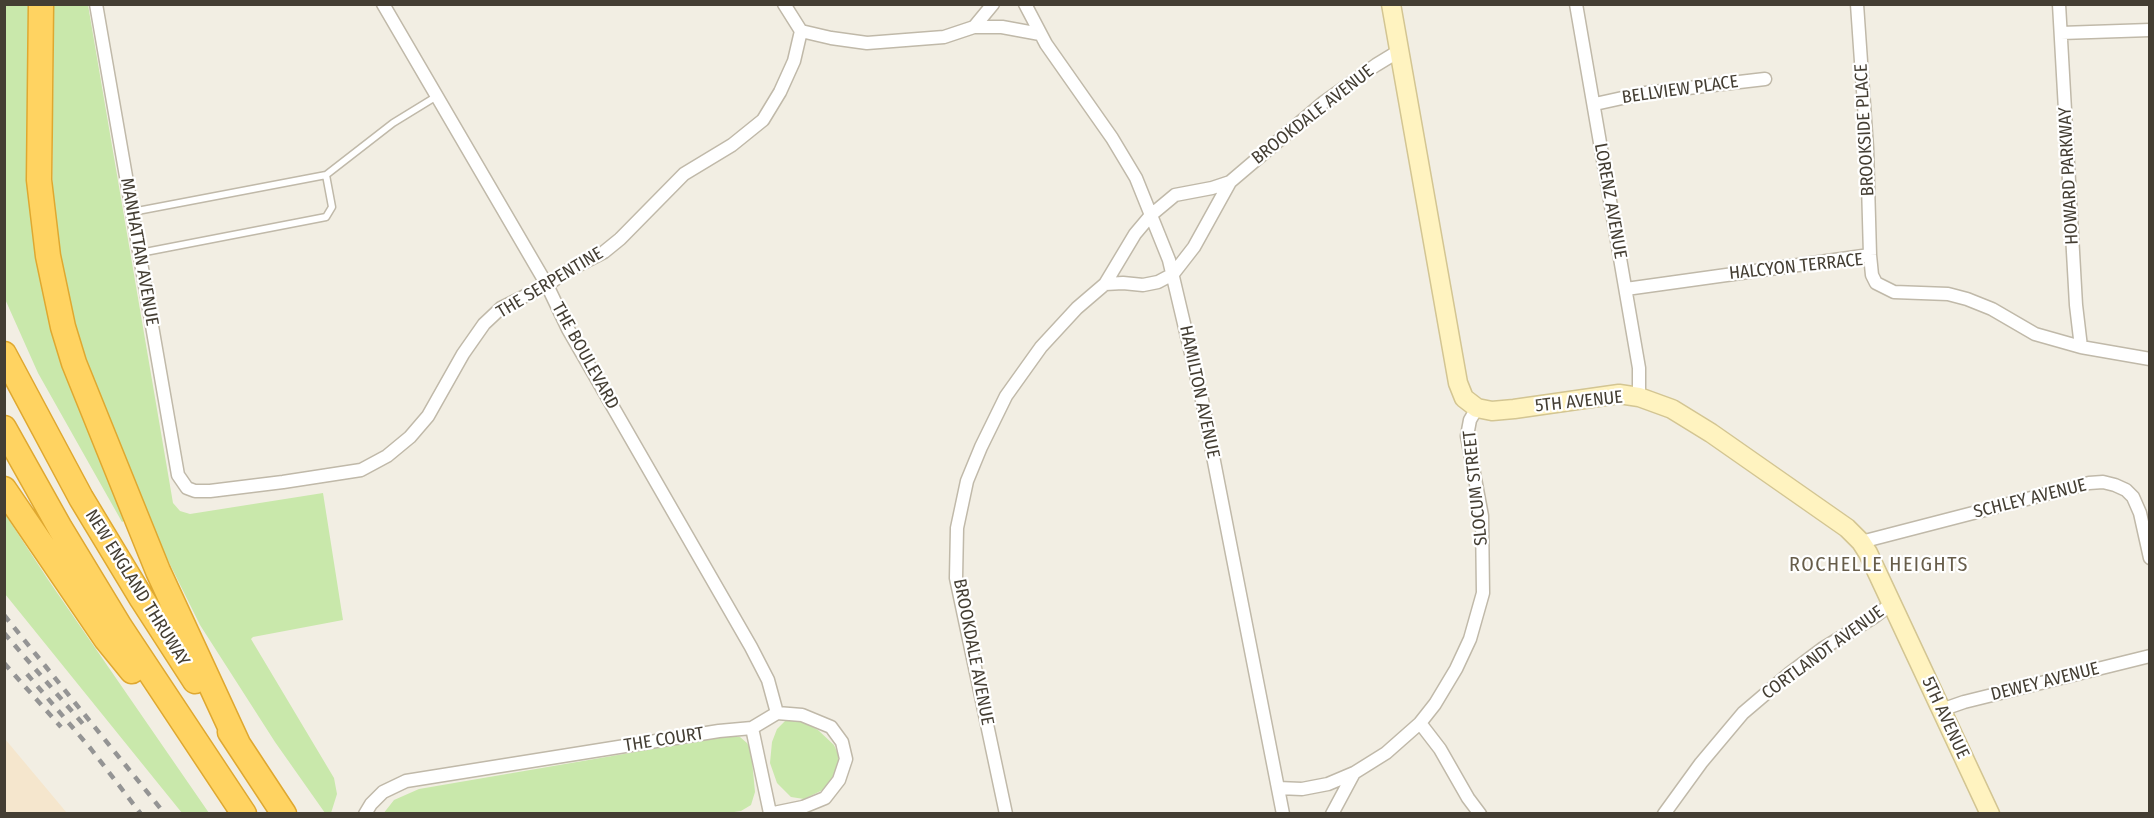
<!DOCTYPE html>
<html>
<head>
<meta charset="utf-8">
<style>
	body { margin:0 }
	#map { position:relative; width:2154px; height:818px; overflow:hidden; background:#f2eee3; font-family:"Fira Sans Condensed",sans-serif }
	canvas { display:block }
	.frame { position:absolute; inset:0; border:6px solid #443e33; pointer-events:none }
</style>
</head>
<body>
<div id="map">
<canvas width="2154" height="818"></canvas>
<div class="frame"></div>
</div>
<script>
const g = document.querySelector('canvas').getContext('2d');
g.lineJoin = 'round';
function fillPath(path, color) {
  g.fillStyle = color;
  g.fill(path, 'evenodd');
}
function shape(rows) {
  const path = new Path2D();
  for (const r of rows) {
    path.moveTo(r[0], r[1]);
    for (let i = 2; i < r.length; i += 2) path.lineTo(r[i], r[i + 1]);
  }
  return path;
}
function strokePath(path, color, width, dash) {
  g.strokeStyle = color;
  g.lineWidth = width;
  g.lineCap = dash ? 'butt' : 'round';
  g.setLineDash(dash || []);
  g.stroke(path);
}
function label(font, color, halo, rows, align = 'center') {
  g.font = font + ' "Fira Sans Condensed",sans-serif';
  g.lineWidth = 4.5;
  g.setLineDash([]);
  g.textBaseline = 'middle';
  g.strokeStyle = halo;
  g.fillStyle = color;
  for (const [text, x, y, turn = 0] of rows) {
    g.save();
    g.translate(x, y);
    g.rotate((+turn || 0) * Math.PI / 180);
    g.textAlign = isNaN(turn) ? turn : align;
    if (halo) g.strokeText(text, 0, 0);
    g.fillText(text, 0, 0);
    g.restore();
  }
}
fillPath(shape([
	[5,739,67,813,5,813]
]), '#f5e6cd');
fillPath(shape([
	[4,5,32,5,29,102,33,236,56,346,129,518,122,522,38,373,5,299],
	[54,5,88,5,173,503,180,511,190,514,323,493,343,620,253,637,251,639,334,778,337,794,331,813,325,813,275,742,200,625,153,530,96,391,68,302,52,219],
	[5,514,49,581,209,813,182,813,5,594],
	[787,719,801,721,818,730,834,745,838,754,838,769,836,776,827,788,804,799,791,797,777,783,770,763,772,742,777,729],
	[729,736,740,737,747,743,751,750,755,792,751,805,741,811,727,813,383,814,394,800,419,789]
]), '#c9e8ab');
const lane = shape([
	[132,212,326,175],
	[140,253,326,217,332,207,326,175,393,123,437,96]
]);
const street = shape([
	[96,4,178,475,187,488,195,491,210,491,283,482,361,470,387,456,410,437,428,416,463,354,484,324,501,308,547,285,567,271,604,252,620,239,684,174,732,145,763,120,780,92,794,61,801,31],
	[383,4,547,285,568,329,751,647,768,680,777,713],
	[784,4,801,31,831,38,867,43,944,37,974,27,1002,27,1040,34],
	[1025,4,1046,44,1112,138,1136,178,1169,260,1202,400,1283,814],
	[1576,4,1639,368,1639,397],
	[1857,4,1867,148,1870,255,1872,275,1876,283,1894,292,1948,294,1967,299,1992,309,2035,334,2081,347,2150,359],
	[2059,4,2076,305,2081,347],
	[974,27,993,4],
	[2061,33,2150,30],
	[1595,104,1645,93,1765,79],
	[1105,284,1123,283,1143,285,1158,282,1173,274,1194,247,1230,182],
	[1626,289,1870,255],
	[1861,542,2089,483,2103,482,2115,485,2126,490,2133,497,2140,513,2150,558],
	[1941,710,1964,702,2150,656],
	[1420,723,1440,749,1468,798,1480,814],
	[752,728,770,813],
	[1278,788,1302,789,1328,784,1354,773,1386,753,1420,723,1435,704,1456,669,1470,639,1483,593,1482,516,1467,436,1470,420,1477,408],
	[365,814,371,804,383,792,406,781,719,731,752,728,777,713,802,715,831,727,842,742,846,759,839,780,825,798,803,807,769,814],
	[1006,814,956,578,957,528,967,481,981,447,1006,396,1041,347,1077,308,1105,284,1135,234,1151,215,1175,195,1212,188,1230,182,1324,102,1376,65,1399,51],
	[1332,814,1354,773],
	[1664,814,1701,763,1743,713,1790,673,1822,649,1874,617,1891,604]
]);
const secondary = shape([
	[1391,4,1458,383,1464,398,1477,408,1492,411,1514,409,1619,394,1639,397,1672,409,1711,433,1847,528,1861,542,1868,553,1990,814]
]);
const highway = shape([
	[41,4,39,180,48,256,63,327,74,363,158,571,238,744],
	[4,354,81,498,142,599,195,681],
	[4,428,60,528,120,627,244,814],
	[4,489,106,639,132,671],
	[230,732,284,814]
]);
strokePath(lane, '#c0b9a9', 9);
strokePath(street, '#c0b9a9', 15);
strokePath(secondary, '#d3c592', 21);
strokePath(highway, '#dfa830', 27);
strokePath(lane, '#fff', 6);
strokePath(street, '#fff', 12);
strokePath(secondary, '#fff3c0', 18);
strokePath(highway, '#ffd361', 24);
strokePath(shape([
	[4,615,165,814],
	[4,633,83,724],
	[4,663,61,727],
	[27,674,91,749,141,814]
]), '#949494', 4.5, [8, 8]);
label('18px', '#443e33', '#fff', [
	["BELLVIEW PLACE",1680,90,-8],
	["BROOKDALE AVENUE",1313,115,-38],
	["BROOKSIDE PLACE",1865,130,-93],
	["HOWARD PARKWAY",2069,176,-93],
	["LORENZ AVENUE",1610,201,80],
	["MANHATTAN AVENUE",139,252,80],
	["HALCYON TERRACE",1796,267,-6],
	["THE SERPENTINE",550,283,-31],
	["THE BOULEVARD",585,356,61],
	["HAMILTON AVENUE",1199,392,78],
	["5TH AVENUE",1579,402,-6],
	["SLOCUM STREET",1476,488,-96],
	["SCHLEY AVENUE",2030,499,-14],
	["NEW ENGLAND THRUWAY",137,588,58],
	["BROOKDALE AVENUE",973,652,79],
	["CORTLANDT AVENUE",1823,653,-36],
	["DEWEY AVENUE",2045,682,-14],
	["5TH AVENUE",1945,718,65],
	["THE COURT",664,740,-9]
]);
g.letterSpacing = '1.5px';
label('20px', '#675d4a', '#fff', [
	["ROCHELLE HEIGHTS",1879,565]
]);
g.letterSpacing = '0px';
</script>
</body>
</html>
